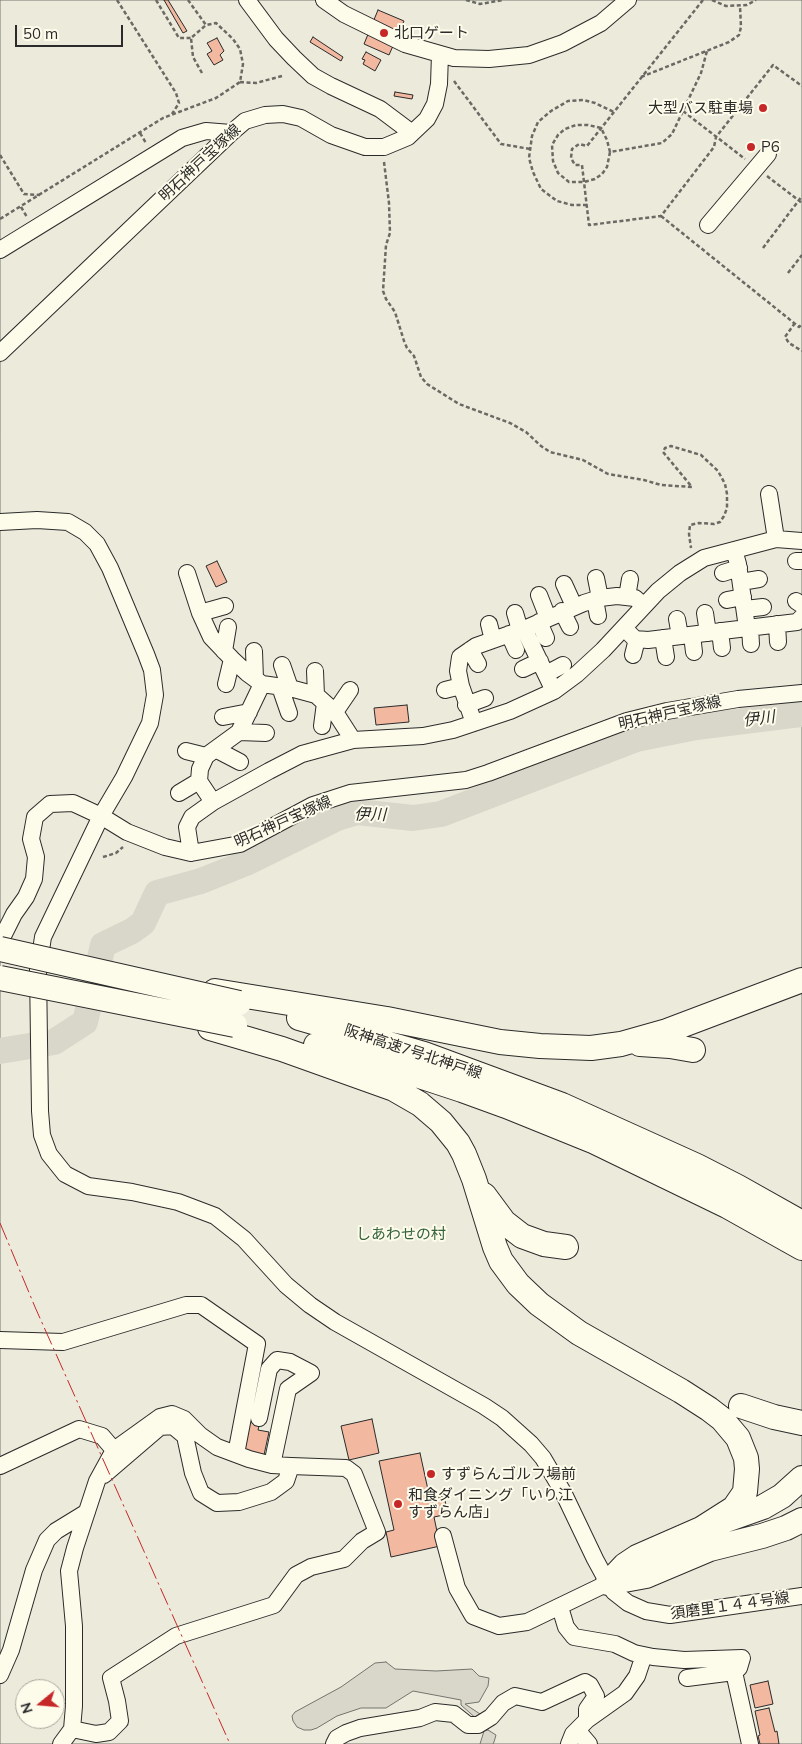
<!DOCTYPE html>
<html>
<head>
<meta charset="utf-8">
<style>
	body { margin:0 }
	#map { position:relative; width:802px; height:1744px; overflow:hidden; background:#fdfbea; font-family:Mulish,sans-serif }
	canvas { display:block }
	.north { position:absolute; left:15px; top:1679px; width:50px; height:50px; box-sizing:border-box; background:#fdfbea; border:1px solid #a9a89e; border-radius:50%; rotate:253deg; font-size:14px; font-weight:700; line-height:20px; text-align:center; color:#2b2b2b }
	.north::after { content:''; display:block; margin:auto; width:18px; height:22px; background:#c62828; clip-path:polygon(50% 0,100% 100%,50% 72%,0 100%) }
	.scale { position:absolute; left:15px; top:25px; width:108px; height:22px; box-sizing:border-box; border:2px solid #2b2b2b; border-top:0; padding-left:6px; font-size:15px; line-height:18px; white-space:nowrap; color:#2b2b2b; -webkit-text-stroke:4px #fdfbea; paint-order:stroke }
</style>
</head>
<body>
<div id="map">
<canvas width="802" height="1744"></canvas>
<div class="north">N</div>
<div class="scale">50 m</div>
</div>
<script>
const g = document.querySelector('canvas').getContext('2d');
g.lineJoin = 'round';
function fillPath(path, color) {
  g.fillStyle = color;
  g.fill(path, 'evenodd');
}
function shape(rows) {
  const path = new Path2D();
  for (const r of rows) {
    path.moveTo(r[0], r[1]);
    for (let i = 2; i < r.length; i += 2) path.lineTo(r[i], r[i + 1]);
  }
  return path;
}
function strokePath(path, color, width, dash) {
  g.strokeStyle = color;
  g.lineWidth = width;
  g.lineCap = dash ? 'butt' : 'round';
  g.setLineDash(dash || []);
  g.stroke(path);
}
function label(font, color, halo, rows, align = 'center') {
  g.font = font + ' Mulish,"Noto Sans JP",sans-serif';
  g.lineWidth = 4;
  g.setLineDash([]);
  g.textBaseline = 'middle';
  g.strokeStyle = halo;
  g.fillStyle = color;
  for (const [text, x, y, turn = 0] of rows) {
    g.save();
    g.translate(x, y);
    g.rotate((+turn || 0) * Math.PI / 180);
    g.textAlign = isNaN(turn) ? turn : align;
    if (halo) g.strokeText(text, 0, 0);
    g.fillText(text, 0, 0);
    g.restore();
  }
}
const green = shape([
	[0,0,802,0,802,1744,0,1744,0,0],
	[25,1689,55,1689,55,1719,25,1719,25,1689]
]);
fillPath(green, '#ecebdb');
strokePath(green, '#74746e', 1);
const water = shape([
	[386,1662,395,1669,436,1671,472,1669,479,1676,489,1678,488,1686,479,1702,465,1704,480,1714,479,1721,461,1705,461,1700,413,1691,386,1708,361,1708,337,1716,317,1728,311,1730,304,1730,297,1727,293,1721,292,1716,295,1712,341,1687,375,1663,386,1662],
	[488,1730,496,1735,494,1742,493,1744,480,1744,484,1731,488,1730]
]);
fillPath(water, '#d8d7c9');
strokePath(water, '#74746e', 1);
strokePath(shape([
	[0,1051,54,1042,85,1022,103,945,132,931,143,923,157,893,201,881,246,863,337,818,357,812,413,818,441,814,636,739,696,727,802,714]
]), '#d8d7c9', 26);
const building = shape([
	[164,0,168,0,187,31,183,33,164,0],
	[378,10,404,21,389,55,364,44,378,10],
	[313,37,343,57,341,61,310,42,313,37],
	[217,38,224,51,220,55,223,60,214,65,207,54,212,51,207,43,217,38],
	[366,52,381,60,375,71,363,64,365,60,362,59,366,52],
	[395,92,413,95,412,99,394,96,395,92],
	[217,561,227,582,216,587,206,566,217,561],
	[407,705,409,722,376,725,374,708,407,705],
	[372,1419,379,1453,349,1460,341,1426,372,1419],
	[250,1420,260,1422,258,1430,269,1432,264,1455,243,1450,250,1420],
	[420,1453,430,1499,444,1496,448,1514,434,1517,440,1546,391,1557,386,1532,394,1530,379,1461,420,1453],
	[768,1681,773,1704,755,1708,750,1685,768,1681],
	[769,1708,775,1732,777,1731,779,1744,760,1744,758,1736,760,1735,755,1711,769,1708]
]);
fillPath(building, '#f2b8a0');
strokePath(building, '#2b2b2b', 1);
const minor = shape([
	[247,0,276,39,294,58,313,76,331,86,380,109,412,133],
	[324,0,344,14,405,44,454,58,489,59,529,55,563,43,601,23,628,0],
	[708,225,768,154],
	[0,250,182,138,206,131,231,133],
	[0,353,231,133,245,121,265,115,283,114,301,118,331,135,365,147,384,147,408,137,427,119,435,104,439,84,440,54],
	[769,494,776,539],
	[0,522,37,520,68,522,85,532,97,544,110,568,146,654,152,670,155,695,150,723,124,777,101,816,127,832,165,847,191,853,240,844,313,805,350,793,466,780,488,773,627,721,667,711,738,699,802,693],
	[734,550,738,564,747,628],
	[796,561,802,561],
	[187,573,200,613,211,637,232,659,247,673,262,684,290,688,316,695,335,712,353,740],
	[723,573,739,568],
	[596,578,600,598],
	[741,582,759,579],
	[564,584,574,606],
	[539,595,548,618],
	[627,597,630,579],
	[595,600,598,616],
	[727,600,743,597],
	[796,601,802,605],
	[745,609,763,607],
	[562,611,570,627],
	[200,613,225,606],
	[515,613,520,630],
	[705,613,708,633],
	[677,619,680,636],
	[539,622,546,638],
	[489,624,493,640],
	[777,624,778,642],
	[750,627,751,644],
	[624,628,635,639,648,640,797,622,802,617],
	[524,629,554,691],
	[720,631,722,648],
	[509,634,516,650],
	[692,635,694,652],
	[663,638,666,657],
	[470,650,478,664],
	[224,651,228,627],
	[254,651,255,679],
	[633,655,637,639],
	[282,665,290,688],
	[523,669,540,661],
	[315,671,316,695],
	[546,674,563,665],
	[226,684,232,659],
	[280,687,289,713],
	[445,690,461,686],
	[466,705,485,698],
	[335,712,350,690],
	[223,717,249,712],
	[474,723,461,686,458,671,460,657,476,646,524,629,584,603,600,598,617,596,635,598,644,606],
	[322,726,325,703],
	[239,732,266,733],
	[217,750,240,762],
	[186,751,206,756],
	[179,793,199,781],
	[213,802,199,781,200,769,206,756,239,732,262,684],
	[191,853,187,827,192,817,213,802,269,771,302,754,353,740,423,736,453,730,510,711,554,691,577,674,603,650,658,591,680,573,704,558,776,539,802,541],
	[0,942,14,914,26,897,34,879,36,857,31,839,35,817,50,804,73,803,101,816,43,937,38,970,40,1111,42,1135,49,1154,65,1174,88,1186,132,1192,178,1202,215,1216,244,1239,286,1285,310,1305,335,1322,484,1406,502,1418,531,1444,543,1458,563,1492,595,1559,608,1583,614,1592,628,1603,646,1611,670,1615,802,1596],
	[0,1340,63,1342,186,1305,201,1305,257,1344,236,1454],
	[259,1418,269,1369,277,1360,290,1362,311,1373,288,1389,272,1465],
	[0,1466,79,1429,102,1436,114,1450],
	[104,1475,160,1427,173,1426,185,1436,193,1473,201,1493,217,1503,239,1502,271,1492,286,1481,291,1466],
	[443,1536,457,1588,473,1616,499,1626,527,1622,608,1583],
	[560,1607,566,1627,574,1637,615,1644,634,1653,653,1657,684,1660,742,1658,739,1668,734,1672,687,1678],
	[734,1672,750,1744],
	[0,1675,11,1650,34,1570,47,1540,56,1531,87,1512],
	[577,1730,589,1744],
	[61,1744,72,1729,74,1706,74,1626,69,1571,75,1548,97,1481,114,1450,160,1417,172,1414,184,1419,200,1435,217,1447,249,1459,272,1465,291,1466,346,1468,354,1474,377,1532,362,1541,344,1559,311,1567,296,1575,274,1605,176,1636,111,1678,117,1701,120,1721,109,1732,96,1734,72,1729],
	[334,1744,337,1738,346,1733,360,1728,420,1718,435,1712,454,1714,468,1725,478,1725,491,1717,503,1703,515,1696,542,1702,585,1682,590,1685,596,1696,587,1709,587,1720],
	[569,1744,573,1734,587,1720,625,1693,637,1676,644,1655]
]);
const highway = shape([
	[215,991,387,1019,500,1042,540,1046,591,1048,621,1044,667,1031,802,980],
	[299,1018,424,1054,562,1105,697,1166,738,1187,802,1223],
	[210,1028,282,1049,394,1089,420,1104,441,1122,458,1143,464,1154,474,1179,495,1247,501,1261,518,1284,539,1304,579,1333,681,1391,709,1409,722,1419,738,1438,746,1458,747,1469,745,1492,734,1508,701,1529],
	[640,1044,670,1046,693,1050],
	[316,1045,377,1062,462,1090,506,1106,595,1142,727,1206,802,1248],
	[484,1195,504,1222,522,1236,544,1244,566,1247],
	[741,1406,774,1417,802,1423],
	[608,1583,625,1565,637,1557,701,1529,763,1507,782,1496,802,1478],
	[608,1583,646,1576,710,1549,762,1536,786,1528,802,1520]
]);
strokePath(minor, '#2b2b2b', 18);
strokePath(highway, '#2b2b2b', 26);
strokePath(shape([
	[117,0,176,93,179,103,172,114],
	[156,0,179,38,191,38],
	[466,0,480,4,503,0],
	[703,0,587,146,579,144,572,149,571,158,575,165,582,165,589,225,661,216,714,147,716,137,773,65,802,86],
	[712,0,726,6,747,5,756,0],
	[202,73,193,57,191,38,206,25],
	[641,77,729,42,739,35,741,27,740,6],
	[454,81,501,144,530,149],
	[240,82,256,83,282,76],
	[683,111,745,159],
	[140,133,146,143],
	[610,152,607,167,602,174,595,179,584,182,569,182,558,173,553,161,552,145,558,135,565,129,576,125,588,125,601,128,607,140,610,152,662,143,672,134,701,73,707,51],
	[0,155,24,194,40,195],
	[384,162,389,203,390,233,386,245,383,291,386,299,395,312,404,341,407,348,414,356,421,377,427,384,459,404,510,423,526,432,541,446,550,452,583,460,608,474,644,480,661,485,692,487,663,452,665,448,671,446,701,455,718,471,725,484,727,494,727,508,724,516,720,522,714,524,699,523,690,525,689,534,691,548],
	[767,176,802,203],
	[587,205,572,205,557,201,541,189,533,172,529,158,532,136,538,122,551,111,568,101,583,100,595,103,614,112],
	[21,207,27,217],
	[661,216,799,327,802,324],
	[0,219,163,118,216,98,240,82,243,64,240,49,233,39,216,23,206,25,188,0],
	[763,248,802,196],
	[788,273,802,255],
	[795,323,785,337,789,343,802,351],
	[103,857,116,853,123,847]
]), '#6a6964', 2.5, [4, 2.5]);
strokePath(minor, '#fdfbea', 16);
strokePath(highway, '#fdfbea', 24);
const highwayBridge = shape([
	[0,949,239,1003],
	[0,978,235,1025]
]);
strokePath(highwayBridge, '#2b2b2b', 26, []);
strokePath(highwayBridge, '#fdfbea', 24);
strokePath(shape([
	[0,1223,35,1307,230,1744]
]), '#c62828', 1, [18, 4, 2.5, 4]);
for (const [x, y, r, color] of [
	[384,33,5,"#c62828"],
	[763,108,5,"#c62828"],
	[751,147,5,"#c62828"],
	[431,1474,5,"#c62828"],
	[398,1504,5,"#c62828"]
]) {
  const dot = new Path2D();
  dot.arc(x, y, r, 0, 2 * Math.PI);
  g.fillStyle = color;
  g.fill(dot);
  strokePath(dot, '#fdfbea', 2);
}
label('15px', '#2b2b2b', '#fdfbea', [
	["北口ゲート",394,33],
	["大型バス駐車場",753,108,"right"],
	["P6",761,147],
	["すずらんゴルフ場前",441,1474],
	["和食ダイニング「いり江",408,1495],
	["すずらん店」",408,1512]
], 'left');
label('15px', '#2b2b2b', '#fdfbea', [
	["明石神戸宝塚線",200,163,-43],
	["明石神戸宝塚線",670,713,-13],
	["明石神戸宝塚線",283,822,-24],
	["阪神高速7号北神戸線",413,1052,18],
	["須磨里１４４号線",730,1606,-8]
]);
label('15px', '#34623c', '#fdfbea', [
	["しあわせの村",401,1234]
]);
label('italic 16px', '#2b2b2b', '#fdfbea', [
	["伊川",759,719,-7],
	["伊川",370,815,1]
]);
</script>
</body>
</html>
